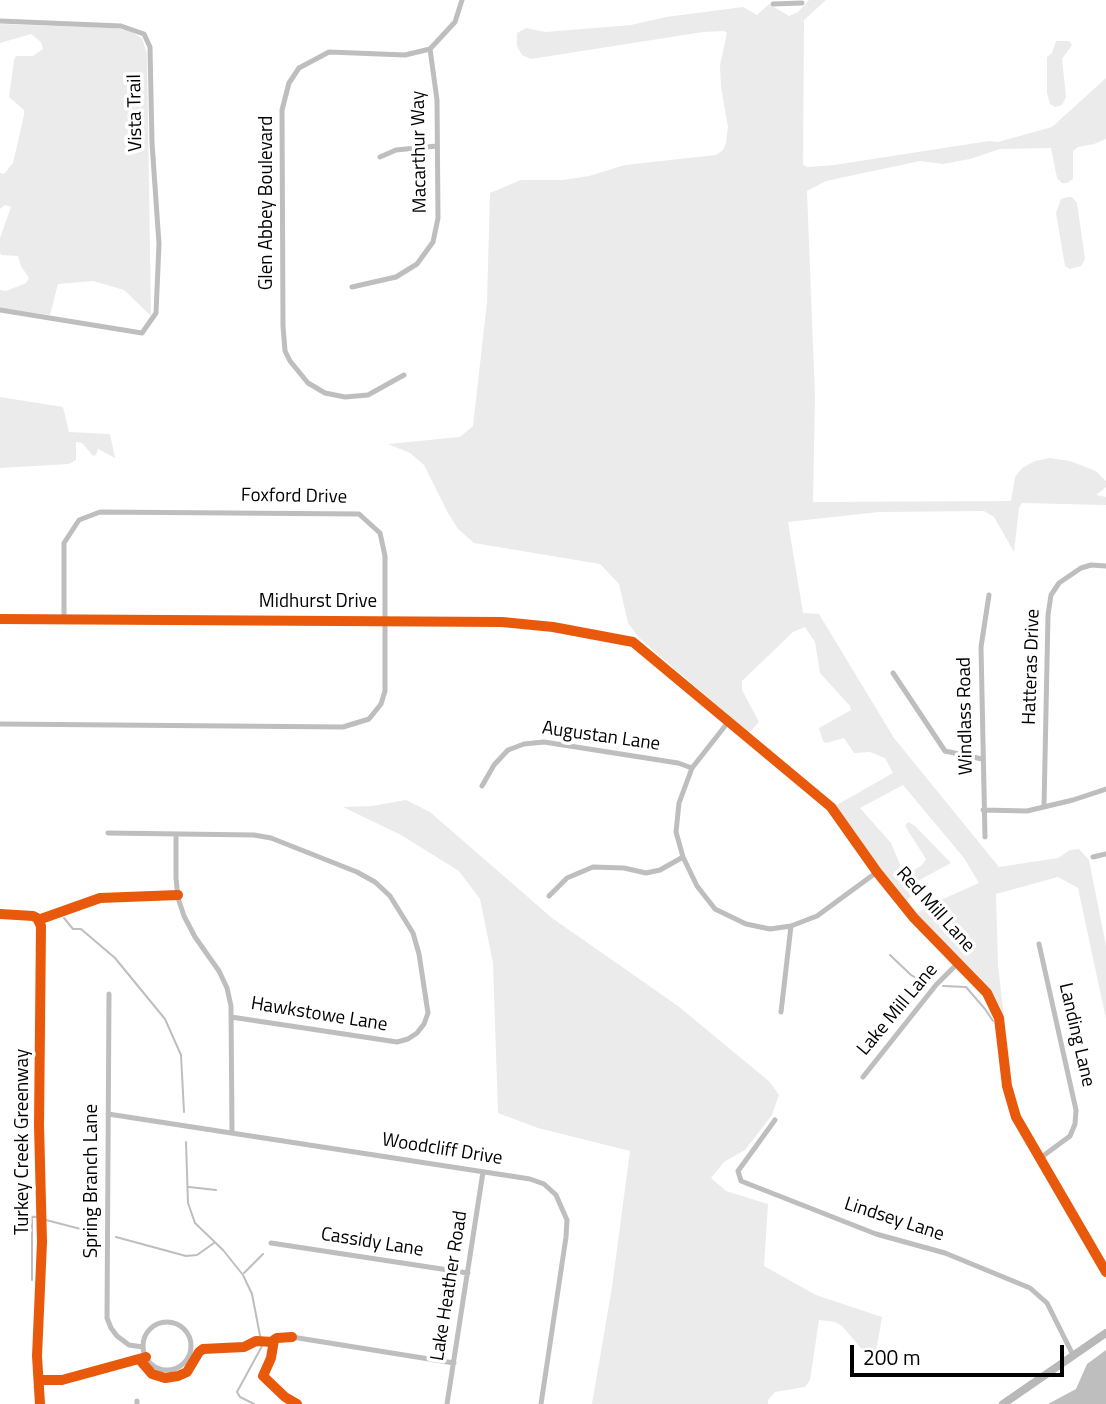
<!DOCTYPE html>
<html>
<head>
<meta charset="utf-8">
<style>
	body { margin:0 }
	#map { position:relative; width:1106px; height:1404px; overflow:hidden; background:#fff; font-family:"Titillium Web",sans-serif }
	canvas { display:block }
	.scale { position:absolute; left:850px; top:1345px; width:214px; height:32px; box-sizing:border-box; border:4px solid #000; border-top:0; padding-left:9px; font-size:21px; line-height:24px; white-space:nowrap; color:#000; -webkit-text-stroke:5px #fff; paint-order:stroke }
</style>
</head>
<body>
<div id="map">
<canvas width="1106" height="1404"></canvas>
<div class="scale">200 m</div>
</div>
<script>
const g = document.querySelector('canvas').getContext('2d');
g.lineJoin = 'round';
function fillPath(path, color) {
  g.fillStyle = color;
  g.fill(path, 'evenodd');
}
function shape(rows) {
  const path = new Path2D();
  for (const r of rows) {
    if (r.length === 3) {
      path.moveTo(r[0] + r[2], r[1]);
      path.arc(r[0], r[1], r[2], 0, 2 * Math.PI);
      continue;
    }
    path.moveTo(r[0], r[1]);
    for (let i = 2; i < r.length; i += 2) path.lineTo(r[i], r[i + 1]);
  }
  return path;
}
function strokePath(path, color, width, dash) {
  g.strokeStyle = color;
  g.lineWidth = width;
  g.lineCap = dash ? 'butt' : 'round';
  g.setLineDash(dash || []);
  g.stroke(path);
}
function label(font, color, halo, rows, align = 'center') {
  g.font = font + ' "Titillium Web",sans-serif';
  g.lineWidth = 7;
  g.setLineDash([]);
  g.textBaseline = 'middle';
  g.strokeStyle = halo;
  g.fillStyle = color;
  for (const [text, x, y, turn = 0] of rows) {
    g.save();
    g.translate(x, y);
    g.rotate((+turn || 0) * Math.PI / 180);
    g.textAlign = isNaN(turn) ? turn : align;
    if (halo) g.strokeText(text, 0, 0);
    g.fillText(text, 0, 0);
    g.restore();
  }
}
fillPath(shape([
	[809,0,826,0,804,20,803,165,808,167,834,165,989,141,998,142,1052,127,1106,78,1106,139,1094,144,1078,147,1073,151,1073,179,1067,183,1062,183,1057,178,1051,148,1000,149,970,159,943,164,920,161,826,181,807,191,815,396,813,502,1011,501,1015,477,1022,468,1035,461,1050,458,1070,461,1096,471,1106,481,1106,487,1096,495,1106,497,1106,505,1022,503,1019,508,1014,552,994,517,984,511,879,512,788,522,803,613,819,614,894,738,999,867,1058,858,1070,850,1079,849,1089,860,1106,946,1106,1019,1078,888,1058,877,996,894,998,965,1004,1018,999,1005,984,983,916,914,932,904,979,883,964,858,903,785,860,808,891,843,901,867,911,872,922,865,926,859,905,826,908,822,915,826,951,863,914,883,913,893,906,902,891,883,835,806,893,773,885,758,870,752,854,753,844,738,826,743,823,741,819,728,851,710,850,706,820,673,815,642,805,627,793,632,742,681,742,690,759,722,749,733,639,638,628,623,619,584,600,564,474,543,458,529,448,513,424,465,410,453,388,444,460,437,473,426,487,302,490,193,521,180,563,180,589,176,625,165,716,155,723,150,726,143,728,127,721,87,720,65,727,33,724,31,703,32,531,59,522,55,517,46,517,33,526,28,546,32,631,25,666,17,743,7,757,15,769,4,789,16,798,12],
	[0,24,113,28,128,30,142,38,147,54,151,316,124,290,93,281,58,284,50,315,0,308,0,290,6,291,26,283,29,278,21,266,18,256,1,255,0,252,0,238,11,207,5,205,0,209,0,173,4,174,13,163,24,115,24,110,9,97,14,60,16,56,33,56,43,49,41,42,31,34,0,43],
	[1056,41,1069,41,1072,45,1062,59,1066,97,1062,105,1055,107,1050,104,1047,93,1047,57,1052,53],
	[1068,197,1072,197,1077,203,1085,259,1081,266,1070,269,1065,266,1056,213,1061,199],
	[0,397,63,407,69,432,110,434,115,458,98,449,96,455,93,456,82,443,76,442,76,460,69,464,0,468],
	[406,800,430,812,552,918,678,1006,770,1082,779,1095,772,1115,745,1150,724,1162,711,1178,726,1191,768,1204,764,1266,816,1295,882,1317,875,1358,867,1355,842,1326,835,1322,819,1320,810,1380,805,1387,775,1392,768,1400,768,1404,592,1404,612,1287,630,1151,538,1128,498,1113,493,963,480,899,459,871,401,835,343,807,372,806]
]), '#ebebeb');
fillPath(shape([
	[1106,1350,1106,1404,1048,1404,1076,1389,1087,1364]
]), '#bebebe');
strokePath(shape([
	[64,918,73,929,81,929,115,958,165,1019,181,1055,184,1112],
	[890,955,911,975,918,979,933,980],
	[943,986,966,987,985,1009,993,1021],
	[186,1142,188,1203,195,1223,223,1250,243,1275,252,1294,262,1346,237,1392,240,1397,254,1404],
	[189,1187,216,1190],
	[23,1216,36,1217],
	[32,1217,32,1280],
	[46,1220,96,1233],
	[116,1237,186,1256,197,1255,214,1243],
	[244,1273,263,1254]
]), '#bebebe', 2);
strokePath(shape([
	[773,4,802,3],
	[0,21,121,26,144,34,150,47,152,143,159,244,156,313,142,333,0,310],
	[380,157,396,150,437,146],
	[352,287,396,277,417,264,433,242,438,218,437,100,430,49],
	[404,375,368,395,345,397,325,393,308,383,290,361,285,351,283,326,282,110,289,83,299,68,329,52,405,55,430,49,455,22,462,0],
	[0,619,502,622,553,627,633,642,831,807,877,872,914,918,987,993,999,1018,1007,1086,1016,1117,1106,1272],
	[893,673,945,751,982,759],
	[729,721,692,768,679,803,676,832,683,857,697,886,715,909,746,924,770,929,791,926,817,916,877,872],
	[0,724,343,727,369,719,381,704,385,691,385,556,380,533,359,514,100,512,79,520,64,543,64,619],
	[482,786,494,765,508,750,524,744,544,742,678,763,692,768],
	[1044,807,1048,615,1051,595,1059,583,1081,568,1091,565,1106,566],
	[983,810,1027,811,1073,800,1106,789],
	[108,833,254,835,271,838,357,872,375,882,390,896,413,933,419,954,428,1013,424,1024,417,1033,408,1039,397,1042,231,1017],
	[176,835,176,878,178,898,184,916,195,937,219,971,227,988,231,1006,232,1133],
	[985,837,981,647,989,595],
	[1093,857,1106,854],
	[549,896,567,878,593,867,624,868,646,873,660,870,683,857],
	[109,994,107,1318,111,1328,117,1336,129,1345,143,1347],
	[781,1012,791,926],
	[863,1077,936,985,958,963],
	[108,1114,530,1179,544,1184,556,1195,567,1220,566,1237,541,1404],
	[775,1120,738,1171,741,1181,876,1234,945,1253,1030,1288,1047,1303,1073,1355],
	[1039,1159,1070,1136,1075,1124,1076,1110,1039,944],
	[271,1243,468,1273],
	[167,1346,24],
	[292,1337,454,1363],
	[137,1401,137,1404],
	[447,1404,483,1172]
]), '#bebebe', 5);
strokePath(shape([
	[1003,1404,1106,1333]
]), '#b8b8b8', 8);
strokePath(shape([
	[0,619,502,622,553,627,633,642,831,807,877,872,914,918,987,993,999,1018,1007,1086,1016,1117,1106,1272],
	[0,914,33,916,37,918,41,926,39,1125,42,1242,37,1356,40,1404],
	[38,920,100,898,178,895],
	[292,1337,277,1338,274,1340,271,1358,263,1376,285,1397,297,1404],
	[139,1359,152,1374,165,1378,178,1376,187,1372,199,1352,203,1349,244,1347,256,1341,273,1342],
	[39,1380,62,1380,146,1357]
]), '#e8590c', 10);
label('19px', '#000', '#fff', [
	["Vista Trail",136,113,-91],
	["Macarthur Way",420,152,-91],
	["Glen Abbey Boulevard",267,203,-90],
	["Foxford Drive",294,497,1],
	["Midhurst Drive",318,602],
	["Hatteras Drive",1032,667,-88],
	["Windlass Road",966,716,-91],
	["Augustan Lane",601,737,8],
	["Red Mill Lane",935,910,48],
	["Lake Mill Lane",898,1010,-50],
	["Hawkstowe Lane",319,1015,9],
	["Landing Lane",1076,1035,77],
	["Turkey Creek Greenway",23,1142,-90],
	["Woodcliff Drive",442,1150,9],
	["Spring Branch Lane",92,1181,-90],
	["Lindsey Lane",894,1220,18],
	["Cassidy Lane",372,1243,9],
	["Lake Heather Road",450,1286,-81]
]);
</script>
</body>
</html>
